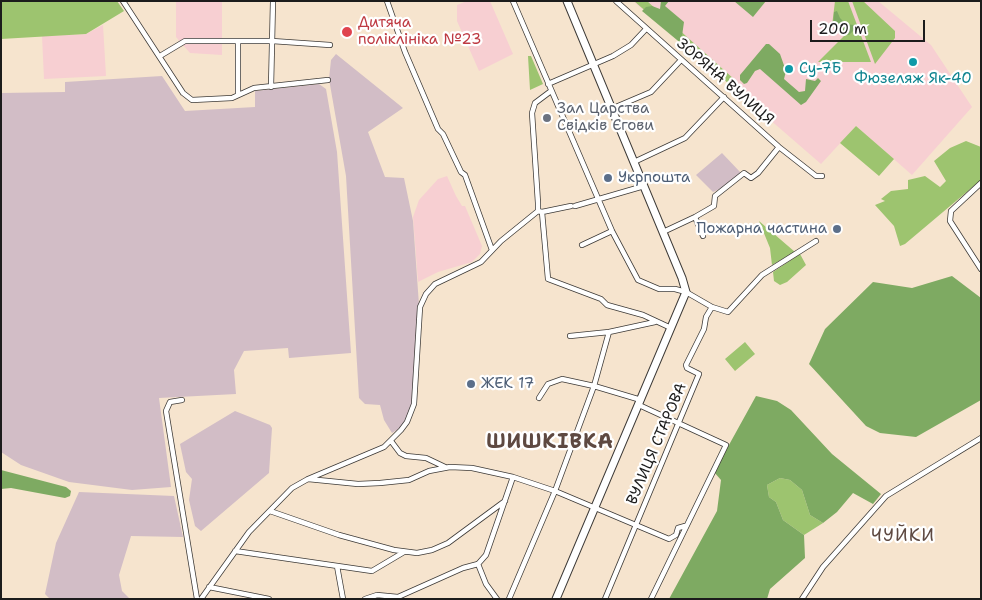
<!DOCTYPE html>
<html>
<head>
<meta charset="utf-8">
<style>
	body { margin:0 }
	#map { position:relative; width:982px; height:600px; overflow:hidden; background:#f6e4ce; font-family:"Shantell Sans",sans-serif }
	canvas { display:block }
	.frame { position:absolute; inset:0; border:2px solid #1c1c1c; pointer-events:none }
	.scale { position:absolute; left:810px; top:20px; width:115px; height:22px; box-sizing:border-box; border:2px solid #1c1c1c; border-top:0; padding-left:6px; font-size:15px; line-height:18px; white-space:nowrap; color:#1c1c1c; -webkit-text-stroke:4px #fff; paint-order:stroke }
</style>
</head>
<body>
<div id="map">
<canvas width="982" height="600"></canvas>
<div class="frame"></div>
<div class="scale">200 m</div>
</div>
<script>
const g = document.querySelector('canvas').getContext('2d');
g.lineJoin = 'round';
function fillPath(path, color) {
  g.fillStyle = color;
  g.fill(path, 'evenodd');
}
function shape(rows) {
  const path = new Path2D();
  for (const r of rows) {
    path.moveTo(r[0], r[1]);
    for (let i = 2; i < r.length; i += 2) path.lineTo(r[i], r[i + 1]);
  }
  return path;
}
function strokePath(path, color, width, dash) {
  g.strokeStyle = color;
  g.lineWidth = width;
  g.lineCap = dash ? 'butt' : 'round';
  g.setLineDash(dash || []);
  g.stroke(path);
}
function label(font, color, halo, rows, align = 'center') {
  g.font = font + ' "Shantell Sans",sans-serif';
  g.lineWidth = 4.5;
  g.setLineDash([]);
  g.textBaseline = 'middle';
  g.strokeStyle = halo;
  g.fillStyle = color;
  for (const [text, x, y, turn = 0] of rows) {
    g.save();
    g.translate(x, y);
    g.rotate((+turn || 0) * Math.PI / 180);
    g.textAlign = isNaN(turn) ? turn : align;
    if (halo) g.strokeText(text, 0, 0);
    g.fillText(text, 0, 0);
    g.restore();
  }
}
fillPath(shape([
	[176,1,222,1,222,55,190,53,176,37],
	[467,1,490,1,513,54,479,71,457,21,457,5],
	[633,1,878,1,931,45,972,107,912,175,856,126,821,164],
	[103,25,106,76,44,79,42,36,86,34],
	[447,176,456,196,462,206,465,206,482,246,480,254,472,262,438,272,418,282,413,217,419,200,438,179]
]), '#f7cfd2');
fillPath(shape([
	[336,54,403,108,368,132,385,177,404,178,413,221,419,305,415,390,409,415,400,428,392,433,384,420,380,405,365,404,359,398,346,176,329,79,331,60],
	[162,76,185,111,255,107,255,91,319,84,326,89,337,152,351,353,289,358,288,348,244,351,234,370,236,394,159,398,171,487,132,490,69,482,21,465,1,452,1,93,65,92,65,82],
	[722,153,741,173,724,187,713,192,696,175],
	[235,411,270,425,272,428,269,473,201,531,195,526,189,500,192,479,186,472,180,444],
	[79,492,174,496,183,537,131,536,119,575,122,591,130,599,50,599,45,594,56,543]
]), '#d2bdc6');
fillPath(shape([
	[1,1,117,1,124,11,86,34,1,39],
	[634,1,647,1,735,80,737,91],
	[835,1,848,1,871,62,818,62,844,36,832,26],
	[852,1,863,1,895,31,895,38,875,64],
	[528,56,531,56,543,84,530,90],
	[856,126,894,159,879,176,840,143],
	[966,141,981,147,981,180,905,244,900,246,894,226,875,205,885,201,881,199,891,191,908,189,908,180,925,176,940,187,946,181,934,161,950,148],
	[759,221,795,252,772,265,770,248],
	[800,254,806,265,787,282,780,285,774,281,773,272],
	[745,342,755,354,735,371,725,359],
	[780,478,790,480,802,490,810,515,823,523,804,535,783,520,776,502,769,497,767,485]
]), '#9dc46f');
fillPath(shape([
	[661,1,669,1,665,6,684,22,682,36,685,40,683,45,642,11,646,7,652,6,660,9],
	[734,1,766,1,753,17],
	[837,11,840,18,846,24,854,25,855,29,849,35,844,35,833,26,834,12],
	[766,44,769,44,780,54,786,71,784,79,799,92,805,91,806,79,815,81,818,78,821,81,806,102,801,105,760,69,755,71,747,83,744,84,740,80,740,75],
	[952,276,981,298,981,400,916,437,880,433,866,426,809,364,825,329,873,282,912,288],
	[756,396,777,401,791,410,832,454,881,494,873,504,853,493,837,512,823,523,810,515,802,490,790,480,780,478,767,485,769,497,776,502,783,520,804,535,805,558,770,589,767,599,669,599,717,511,721,480,714,472],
	[1,470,66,487,71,491,70,496,65,498,11,488,1,489]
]), '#7eaa62');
const street = shape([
	[123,1,183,93,192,100,232,98,254,88,328,80],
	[387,1,405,52,438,129,443,134,461,172,465,175,492,250],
	[513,1,612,231,638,280,659,289,675,289,686,292,712,307,728,312,762,275,816,241],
	[616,1,779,147,816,176,822,176],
	[238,42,238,95],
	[160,56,185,41,272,41,330,45],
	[548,84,613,56,631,45,646,29],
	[271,87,273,1],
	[551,91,535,103,532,113,538,203,538,211,542,212,548,279,601,299,607,305,643,315,671,328],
	[611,109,651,92,681,60],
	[634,162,685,138,724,97],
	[981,183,951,211,950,221,981,269],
	[575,206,644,186],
	[542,212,571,206],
	[695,217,703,236],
	[663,232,695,217,714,206,715,196,744,173,751,178,758,173,779,147],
	[582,245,612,231],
	[570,336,609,332,655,322],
	[539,398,548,384,562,379,594,386,641,400],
	[182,400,170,402,166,411,197,599],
	[639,405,726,445,651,599],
	[391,441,400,453,406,456,426,458,445,467],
	[308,479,358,484,380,483,409,480,429,471,450,467,472,468,513,477,555,491,669,539,676,535,678,528,685,526],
	[270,511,339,535,394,550,417,553,432,550,448,543,505,501],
	[235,551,372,571,404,552],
	[478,564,486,584,497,599],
	[337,566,343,599],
	[209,587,269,599],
	[201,599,249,532,292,488,308,479,384,447,401,430,407,422,414,404,420,307,426,294,435,284,481,262,501,241,538,211],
	[365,599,377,595,398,597,463,568,478,564,486,555,513,477],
	[509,599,555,491,594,386,609,332],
	[605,599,699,374,687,368,686,365,704,329,706,317,712,307],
	[802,599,823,567,886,496,981,438]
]);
const primary = shape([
	[556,599,686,292,682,278,567,1]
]);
strokePath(street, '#3d3a37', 6);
strokePath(primary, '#3d3a37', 9);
strokePath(street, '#fff', 4.5);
strokePath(primary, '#fff', 7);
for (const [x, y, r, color] of [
	[347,32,6,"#e0444e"],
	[913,62,5,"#0f9aa8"],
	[789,69,5,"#0f9aa8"],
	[547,118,5,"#6b7280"],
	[608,178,5,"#5c6f8a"],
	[837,229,5,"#5c6f8a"],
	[471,384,5,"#5c6f8a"]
]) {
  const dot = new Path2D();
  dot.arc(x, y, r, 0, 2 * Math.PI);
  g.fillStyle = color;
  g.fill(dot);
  strokePath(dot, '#fff', 2);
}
label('15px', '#be3a42', '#fff', [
	["Дитяча",358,23],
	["поліклініка №23",358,40]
], 'left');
label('15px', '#0d838f', '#fff', [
	["Су-7Б",799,69],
	["Фюзеляж Як-40",913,79,"center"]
], 'left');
label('15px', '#1c1c1c', '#fff', [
	["ЗОРЯНА ВУЛИЦЯ",725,82,41],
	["ВУЛИЦЯ СТАРОВА",657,444,-67]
]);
label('15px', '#5b616d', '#fff', [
	["Зал Царства",557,109],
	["Свідків Єгови",557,126]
], 'left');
label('15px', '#4e5e75', '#fff', [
	["Укрпошта",618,178],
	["Пожарна частина",827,229,"right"],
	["ЖЕК 17",481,384]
], 'left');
g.letterSpacing = '1px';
label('18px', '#5e4941', '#fff', [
	["ЧУЙКИ",903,536]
]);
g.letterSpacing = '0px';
g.letterSpacing = '1px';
label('bold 20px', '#5e4941', '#fff', [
	["ШИШКІВКА",550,443]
]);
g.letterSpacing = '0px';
</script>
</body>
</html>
